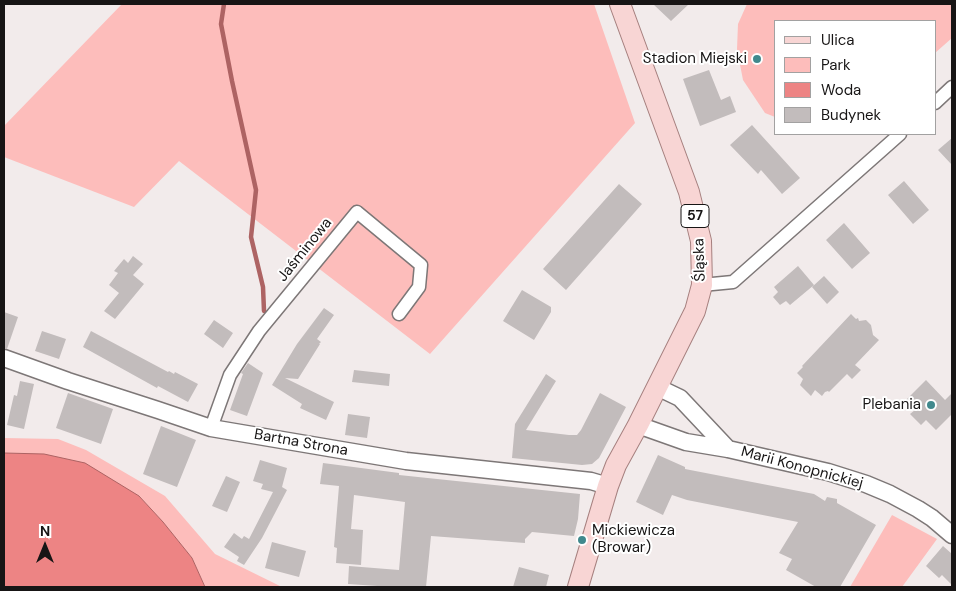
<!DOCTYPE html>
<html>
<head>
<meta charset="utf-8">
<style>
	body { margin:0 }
	#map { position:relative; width:956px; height:591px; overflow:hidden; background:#f2ebeb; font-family:"DM Sans",sans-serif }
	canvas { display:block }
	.frame { position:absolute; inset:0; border:5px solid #171515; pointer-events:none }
	.legend { position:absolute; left:774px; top:20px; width:162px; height:115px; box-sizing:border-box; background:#fff; border:1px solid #a2a1a1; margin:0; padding:6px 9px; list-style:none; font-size:15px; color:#171515 }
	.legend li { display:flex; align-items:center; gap:10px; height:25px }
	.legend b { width:25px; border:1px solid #a2a1a1 }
	.north { position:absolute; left:20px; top:521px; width:50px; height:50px; -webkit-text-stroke:4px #fff; paint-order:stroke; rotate:0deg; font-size:14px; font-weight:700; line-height:20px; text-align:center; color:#171515 }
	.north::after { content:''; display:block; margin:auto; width:18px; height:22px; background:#171515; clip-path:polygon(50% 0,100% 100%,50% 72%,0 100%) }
</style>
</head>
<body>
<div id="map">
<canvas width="956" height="591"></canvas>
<div class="frame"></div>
<ul class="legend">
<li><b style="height:6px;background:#f8d5d4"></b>Ulica</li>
<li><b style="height:14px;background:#fdbdbb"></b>Park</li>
<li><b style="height:14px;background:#ed8484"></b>Woda</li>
<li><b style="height:14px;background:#c2bcbc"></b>Budynek</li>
</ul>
<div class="north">N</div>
</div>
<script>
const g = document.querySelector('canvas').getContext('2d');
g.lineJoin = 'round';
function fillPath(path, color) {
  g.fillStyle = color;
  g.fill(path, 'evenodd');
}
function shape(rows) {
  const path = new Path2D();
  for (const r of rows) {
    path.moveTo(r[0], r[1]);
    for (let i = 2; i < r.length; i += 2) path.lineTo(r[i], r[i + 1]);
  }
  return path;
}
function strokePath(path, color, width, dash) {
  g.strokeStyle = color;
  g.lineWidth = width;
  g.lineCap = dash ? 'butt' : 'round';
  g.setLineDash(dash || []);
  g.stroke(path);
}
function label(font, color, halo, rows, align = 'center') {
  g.font = font + ' "DM Sans",sans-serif';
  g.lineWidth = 4;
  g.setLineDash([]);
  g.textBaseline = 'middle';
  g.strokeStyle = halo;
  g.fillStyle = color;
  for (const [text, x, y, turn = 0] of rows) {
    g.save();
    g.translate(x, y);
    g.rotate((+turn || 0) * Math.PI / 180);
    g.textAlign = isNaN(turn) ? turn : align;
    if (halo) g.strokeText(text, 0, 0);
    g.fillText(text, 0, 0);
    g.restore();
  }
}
fillPath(shape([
	[122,4,594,4,635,123,430,354,179,161,134,207,4,157,4,126],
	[747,4,952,4,952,38,935,53,935,21,775,21,775,117,765,113,743,80,737,49,738,24],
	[4,438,58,439,86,450,165,496,215,554,282,587,205,587,192,558,163,522,139,496,4,453],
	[892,515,937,539,902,587,850,587]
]), '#fdbdbb');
const water = shape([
	[4,453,44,454,85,463,139,496,163,522,192,558,205,587,4,587,4,453]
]);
fillPath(water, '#ed8484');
strokePath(water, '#ad6363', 1);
strokePath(shape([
	[224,4,221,24,232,81,256,190,251,237,263,287,264,311]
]), '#ad6363', 4.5);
fillPath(shape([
	[653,4,689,4,671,21],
	[709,70,721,100,730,96,736,112,700,126,683,79],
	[752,125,800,178,782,194,761,170,758,174,730,145],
	[952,138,952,165,938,150],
	[904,181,929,210,913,224,888,195],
	[619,184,642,204,566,290,543,269],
	[844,223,870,253,852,269,826,240],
	[133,256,143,264,133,275,144,284,115,319,104,311,119,293,109,285,118,273,114,271,124,259,128,263],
	[798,266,814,285,790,305,786,301,780,305,773,297,778,292,774,287],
	[824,276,839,292,827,304,812,287],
	[522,290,551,307,551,312,534,340,503,321],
	[324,308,334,315,317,339,321,342,319,344,320,344,298,379,285,378,334,402,326,420,300,408,302,404,272,385,297,344],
	[4,312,18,317,7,349,4,348],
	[851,314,856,319,858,318,859,321,866,320,871,325,873,335,879,340,855,365,861,370,852,379,847,374,829,392,828,391,825,392,822,396,815,390,811,396,800,385,803,379,797,373,803,367,802,366],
	[214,320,233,333,223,348,204,334],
	[42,331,66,339,59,359,35,351],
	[91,331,168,372,169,371,174,374,175,372,198,384,188,402,158,386,157,388,83,347],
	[248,363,263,373,247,416,230,410,243,374,241,373],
	[354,370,390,374,389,386,352,382],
	[546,374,556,381,526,430,569,435,577,435,581,430,600,393,626,407,599,458,592,464,582,465,512,458,515,424],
	[926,380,945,400,952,393,952,414,936,430,926,420,921,425,910,414,915,410,906,400],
	[20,381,34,384,24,429,7,425,14,395,17,396],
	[68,393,113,409,101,444,56,428],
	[348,414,370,417,367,438,345,435],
	[161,426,196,440,177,487,143,474],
	[658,455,685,467,685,469,814,494,825,501,827,497,837,499,837,503,876,525,840,587,816,587,786,570,792,559,779,553,798,522,687,500,672,495,663,515,636,502],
	[260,460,287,468,282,487,287,490,262,538,244,565,237,561,239,557,224,547,234,533,242,539,244,536,249,539,273,492,261,489,263,484,253,481],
	[323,463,399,473,399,475,580,494,578,519,574,536,532,532,525,539,525,543,431,536,426,587,392,587,348,584,349,566,399,570,405,502,354,495,351,529,363,530,361,565,336,563,337,548,334,547,339,486,320,484],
	[226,476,240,482,227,512,212,506],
	[272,542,306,551,299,577,265,568],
	[943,546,952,554,952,585,942,575,939,578,926,566],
	[519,567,549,575,546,587,513,587]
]), '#c2bcbc');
const minor = shape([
	[935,103,952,87],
	[702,285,733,282,900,134],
	[211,428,230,375,259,331,357,212,421,265,419,287,399,314]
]);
const tertiary = shape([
	[4,358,68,381,158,410,211,428,406,461,591,481,608,486],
	[657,387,680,398,728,449],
	[638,425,686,442,728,449,828,472,866,484,890,494,918,509,932,518,952,535]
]);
const primary = shape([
	[578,587,608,486,616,465,638,425,695,311,702,285,701,241,689,192,620,4]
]);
strokePath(minor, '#7d7777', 15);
strokePath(tertiary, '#7d7777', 19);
strokePath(primary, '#a6807f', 22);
strokePath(minor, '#fff', 12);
strokePath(tertiary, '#fff', 16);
strokePath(primary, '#f8d5d4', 20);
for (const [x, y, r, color] of [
	[757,59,5,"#41898d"],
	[931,405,5,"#41898d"],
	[582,540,5,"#41898d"]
]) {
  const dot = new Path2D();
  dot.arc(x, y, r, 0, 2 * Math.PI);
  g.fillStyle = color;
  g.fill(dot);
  strokePath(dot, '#fff', 2);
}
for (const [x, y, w] of [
	[695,216,28]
]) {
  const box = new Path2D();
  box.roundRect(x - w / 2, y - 11.5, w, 23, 4);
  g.fillStyle = '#fff';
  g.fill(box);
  strokePath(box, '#171515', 1);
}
label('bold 14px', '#171515', null, [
	["57",695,216]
]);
label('15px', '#171515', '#fff', [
	["Stadion Miejski",747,59],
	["Plebania",921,405],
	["Mickiewicza",592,531,"left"],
	["(Browar)",592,548,"left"]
], 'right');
label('15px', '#171515', '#fff', [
	["Jaśminowa",305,250,-51],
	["Śląska",700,260,-92],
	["Bartna Strona",301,443,10],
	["Marii Konopnickiej",802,468,15]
]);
</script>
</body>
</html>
